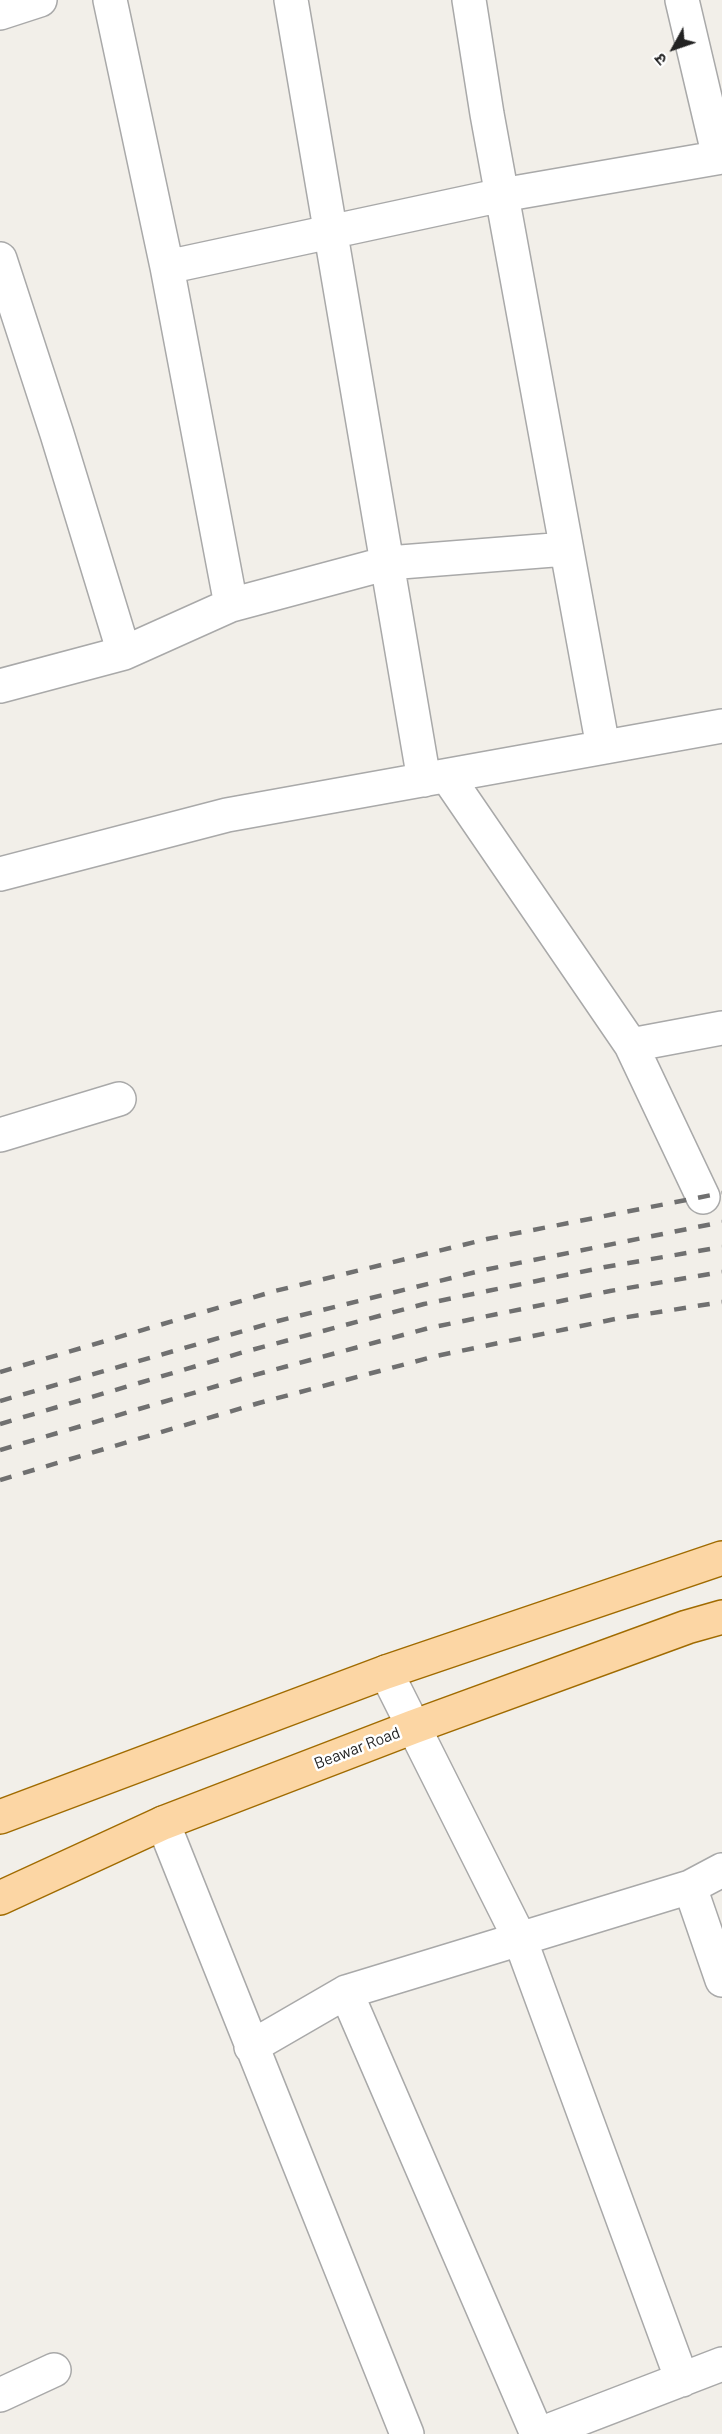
<!DOCTYPE html>
<html>
<head>
<meta charset="utf-8">
<style>
	body { margin:0 }
	#map { position:relative; width:722px; height:2434px; overflow:hidden; background:#f2efe9; font-family:Barlow,"Noto Sans Devanagari",sans-serif }
	canvas { display:block }
	.north { position:absolute; left:644px; top:18px; width:60px; height:60px; -webkit-text-stroke:4px #fff; paint-order:stroke; rotate:230deg; font-size:16px; font-weight:700; line-height:24px; text-align:center; color:#222 }
	.north::after { content:''; display:block; margin:auto; width:21px; height:27px; background:#222; clip-path:polygon(50% 0,100% 100%,50% 72%,0 100%) }
</style>
</head>
<body>
<div id="map">
<canvas width="722" height="2434"></canvas>
<div class="north">उ</div>
</div>
<script>
const g = document.querySelector('canvas').getContext('2d');
g.lineJoin = 'round';
function shape(rows) {
  const path = new Path2D();
  for (const r of rows) {
    path.moveTo(r[0], r[1]);
    for (let i = 2; i < r.length; i += 2) path.lineTo(r[i], r[i + 1]);
  }
  return path;
}
function strokePath(path, color, width, dash) {
  g.strokeStyle = color;
  g.lineWidth = width;
  g.lineCap = dash ? 'butt' : 'round';
  g.setLineDash(dash || []);
  g.stroke(path);
}
function label(font, color, halo, rows, align = 'center') {
  g.font = font + ' Barlow,sans-serif';
  g.lineWidth = 5;
  g.setLineDash([]);
  g.textBaseline = 'middle';
  g.strokeStyle = halo;
  g.fillStyle = color;
  for (const [text, x, y, turn = 0] of rows) {
    g.save();
    g.translate(x, y);
    g.rotate((+turn || 0) * Math.PI / 180);
    g.textAlign = isNaN(turn) ? turn : align;
    if (halo) g.strokeText(text, 0, 0);
    g.fillText(text, 0, 0);
    g.restore();
  }
}
const minor = shape([
	[110,0,167,267,231,605],
	[291,0,424,780],
	[469,0,487,114,603,747],
	[682,0,719,157],
	[0,13,40,0],
	[0,259,57,434,124,653],
	[167,267,502,195,722,157],
	[0,686,124,653,231,605,388,563,566,549],
	[447,776,631,1045,703,1197],
	[0,874,227,815,722,726],
	[631,1045,722,1028],
	[0,1135,119,1099],
	[386,1672,520,1939,682,2380],
	[163,1823,407,2434],
	[690,1887,722,1980],
	[346,1992,537,2434],
	[251,2047,346,1992,690,1887,722,1870],
	[0,2395,54,2370],
	[540,2434,722,2364]
]);
const major = shape([
	[0,1817,386,1672,722,1558],
	[0,1898,163,1823,413,1727,687,1627,722,1617]
]);
strokePath(minor, '#a9a9a9', 36);
strokePath(major, '#a06b00', 36);
strokePath(minor, '#fff', 33);
strokePath(major, '#fcd6a4', 33);
strokePath(shape([
	[0,1372,275,1291,487,1239,722,1193],
	[0,1401,278,1321,484,1270,722,1222],
	[0,1424,244,1352,424,1304,605,1267,722,1247],
	[0,1450,251,1376,429,1328,610,1291,722,1272],
	[0,1480,259,1403,436,1356,615,1319,722,1302]
]), '#707070', 4.5, [12, 12]);
label('16px', '#222', '#fff', [
	["Beawar Road",357,1748,-21]
]);
</script>
</body>
</html>
